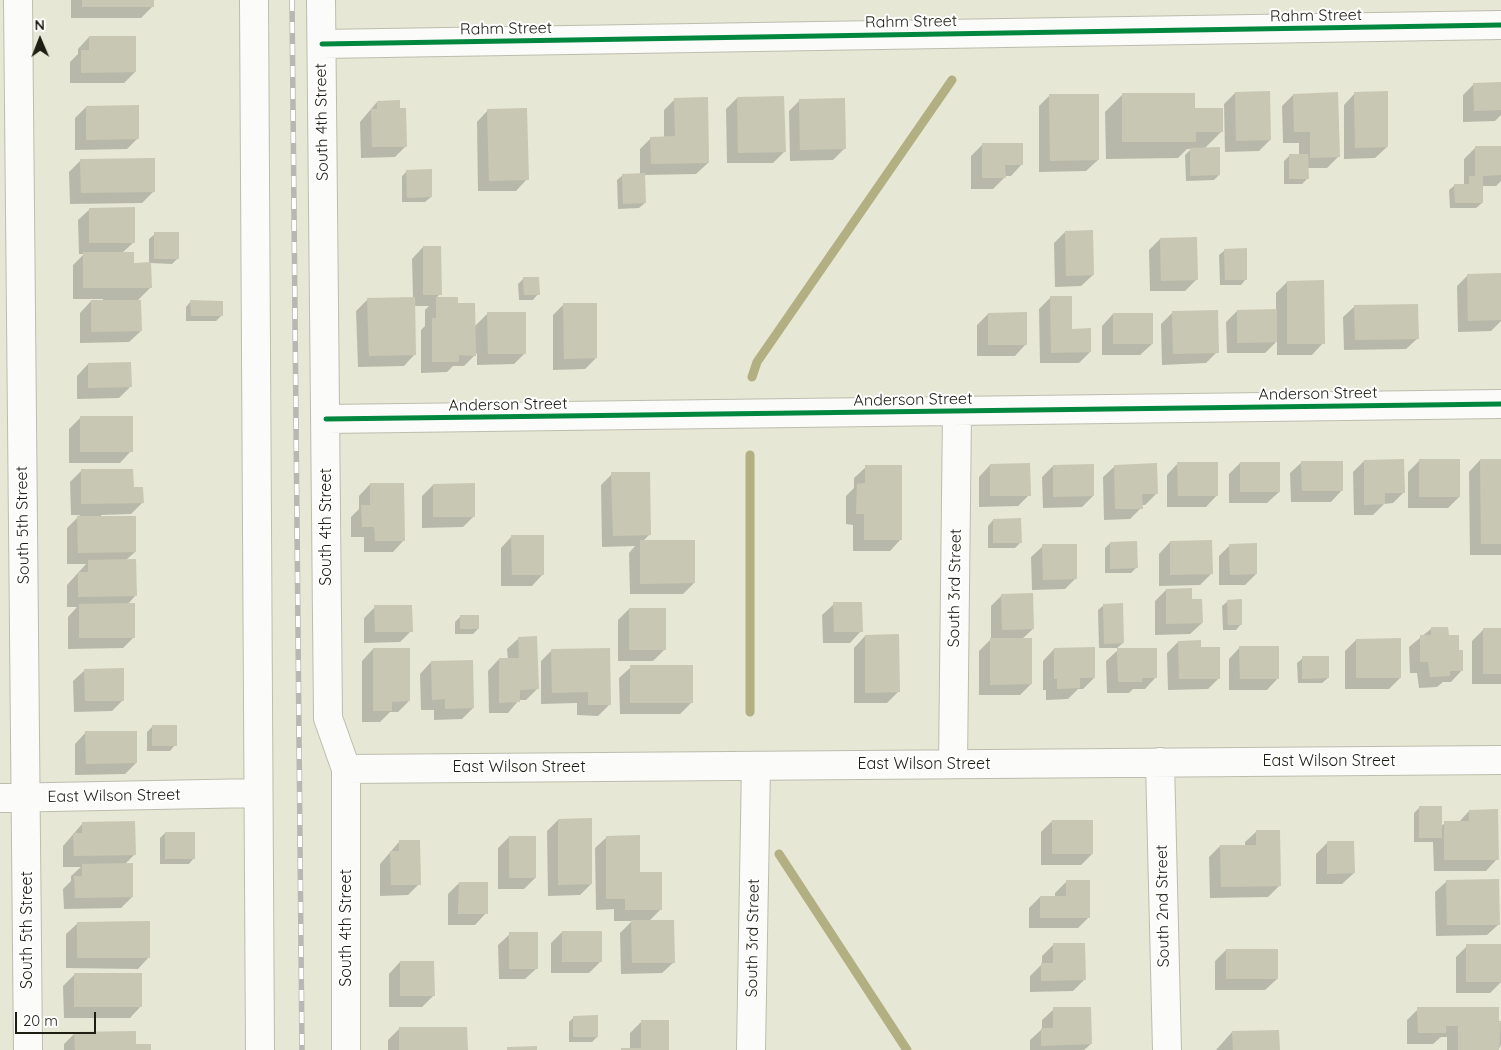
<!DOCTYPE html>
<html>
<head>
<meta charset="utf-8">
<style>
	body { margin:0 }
	#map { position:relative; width:1501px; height:1050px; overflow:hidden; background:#e7e7d5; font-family:Quicksand,sans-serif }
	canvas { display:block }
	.north { position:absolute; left:15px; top:15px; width:50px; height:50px; -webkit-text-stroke:4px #fff; paint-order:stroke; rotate:359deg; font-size:14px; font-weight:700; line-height:20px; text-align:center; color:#1e1d12 }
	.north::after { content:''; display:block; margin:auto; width:18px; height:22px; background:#1e1d12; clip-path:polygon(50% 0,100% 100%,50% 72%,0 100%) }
	.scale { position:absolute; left:15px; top:1012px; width:81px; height:22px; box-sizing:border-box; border:2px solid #1e1d12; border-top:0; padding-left:6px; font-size:15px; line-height:18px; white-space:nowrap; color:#1e1d12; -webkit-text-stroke:4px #fff; paint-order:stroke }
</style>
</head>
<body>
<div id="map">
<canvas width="1501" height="1050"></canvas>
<div class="north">N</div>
<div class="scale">20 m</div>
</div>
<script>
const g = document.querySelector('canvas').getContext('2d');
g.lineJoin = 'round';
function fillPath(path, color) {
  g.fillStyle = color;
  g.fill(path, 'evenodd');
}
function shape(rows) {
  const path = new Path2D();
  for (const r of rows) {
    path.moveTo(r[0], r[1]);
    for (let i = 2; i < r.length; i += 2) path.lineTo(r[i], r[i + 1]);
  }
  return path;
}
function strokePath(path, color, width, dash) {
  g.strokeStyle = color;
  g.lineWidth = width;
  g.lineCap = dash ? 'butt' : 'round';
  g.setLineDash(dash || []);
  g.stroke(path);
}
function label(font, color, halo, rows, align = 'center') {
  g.font = font + ' Quicksand,sans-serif';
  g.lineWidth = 4;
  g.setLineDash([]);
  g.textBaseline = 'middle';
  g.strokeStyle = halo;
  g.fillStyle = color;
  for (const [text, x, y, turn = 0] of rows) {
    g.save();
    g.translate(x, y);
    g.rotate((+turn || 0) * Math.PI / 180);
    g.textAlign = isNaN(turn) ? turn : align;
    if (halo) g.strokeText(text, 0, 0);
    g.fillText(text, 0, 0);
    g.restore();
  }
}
fillPath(shape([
	[71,0,152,0,152,7,141,18,71,18],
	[89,37,135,72,124,83,70,83,70,62,78,54,78,49],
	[1474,84,1501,84,1501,115,1495,121,1463,122,1463,95],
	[1235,93,1270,140,1259,151,1225,152,1224,104],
	[1355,93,1387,147,1375,158,1344,159,1344,105],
	[1050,95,1098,160,1086,171,1039,172,1039,106],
	[1122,95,1194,109,1221,132,1204,149,1219,175,1214,180,1186,181,1185,155,1191,149,1187,149,1178,158,1106,159,1105,112],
	[1293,95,1339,156,1327,168,1307,168,1307,179,1302,184,1284,184,1284,161,1289,156,1299,156,1299,143,1283,143,1282,106],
	[737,98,785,151,773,163,727,163,726,109],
	[675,99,708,163,696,174,644,175,645,203,639,208,618,209,617,180,623,175,640,175,640,149,651,138,664,138,664,110],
	[800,100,844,149,833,160,790,161,789,111],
	[377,102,406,146,395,157,361,158,360,122],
	[86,107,138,138,127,149,75,150,75,118],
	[488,110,527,179,516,191,478,191,477,122],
	[982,145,1022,164,1011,176,1004,176,1004,178,993,189,971,189,971,156],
	[1476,147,1501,147,1501,181,1496,186,1482,186,1482,203,1476,208,1450,208,1449,190,1455,185,1464,185,1464,159],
	[81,160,154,191,142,203,70,204,69,172],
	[407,171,431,197,425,202,402,202,402,176],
	[90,209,134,242,122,253,133,264,149,264,149,239,155,234,178,258,172,264,150,263,150,288,137,301,141,331,129,342,80,343,80,313,91,301,103,301,103,299,73,299,73,265,84,254,79,254,78,220],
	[1065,232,1093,275,1081,286,1055,287,1054,243],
	[1160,239,1197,279,1185,291,1150,291,1149,250],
	[423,247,440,294,436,298,456,304,475,326,488,313,525,353,514,364,477,365,477,353,464,366,453,366,447,372,421,373,421,330,425,326,425,310,429,306,414,306,415,354,404,366,358,367,356,311,368,299,413,298,412,259],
	[1225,250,1246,279,1241,285,1220,285,1219,255],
	[1501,274,1501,321,1491,331,1458,332,1457,286,1468,275],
	[524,278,538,294,533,300,519,300,518,284],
	[1287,282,1323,343,1312,355,1277,355,1277,341,1265,353,1227,353,1226,322,1237,311,1276,310,1276,293],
	[1051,297,1071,330,1090,352,1079,363,1040,363,1039,309],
	[191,301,222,315,216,321,186,321,186,307],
	[564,304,596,358,585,369,553,370,553,315],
	[1355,306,1418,338,1406,349,1344,350,1343,317],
	[1173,312,1217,352,1206,363,1162,365,1161,324],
	[988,314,1026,344,1015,356,977,356,977,325],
	[1113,314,1152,344,1140,355,1102,355,1102,326],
	[88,364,130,387,119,398,77,399,77,376],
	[80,418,131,451,120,463,69,463,69,429],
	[1480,460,1501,460,1501,555,1470,555,1469,472],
	[1364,461,1404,492,1393,503,1384,504,1373,515,1354,515,1353,472],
	[1419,461,1459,497,1448,508,1408,508,1408,472],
	[1302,462,1342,490,1331,502,1291,502,1290,473],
	[1178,463,1217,495,1206,507,1167,507,1167,475],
	[1240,463,1279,492,1267,503,1229,503,1229,474],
	[990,465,1029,495,1018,506,979,507,979,477],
	[1053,466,1093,496,1082,507,1043,508,1042,477],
	[1115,466,1157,493,1145,505,1141,505,1141,508,1130,519,1104,520,1103,477],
	[866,467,901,539,890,551,853,551,853,525,846,524,846,496,854,488,854,478],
	[82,470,132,488,142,503,131,514,101,515,101,517,135,552,126,560,136,595,127,605,134,637,123,648,68,649,68,617,77,607,67,607,67,585,86,564,67,564,67,528,80,515,71,515,70,482],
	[612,474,649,535,643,541,694,583,683,594,630,594,629,553,635,546,602,547,601,485],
	[370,484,404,540,393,552,364,552,364,537,351,537,351,517,359,509,359,496],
	[433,485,474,516,463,527,422,528,422,496],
	[993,520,1021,542,1015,548,988,548,988,526],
	[512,536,543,574,532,586,501,586,501,548],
	[1170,542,1211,574,1200,585,1159,586,1159,554],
	[1110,543,1136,568,1131,573,1105,573,1105,548],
	[1230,545,1256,574,1245,585,1219,585,1219,556],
	[1043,546,1076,578,1065,589,1032,590,1031,557],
	[1166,590,1191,601,1202,623,1190,634,1155,635,1155,601],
	[1002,595,1033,629,1022,639,1031,684,1020,695,979,695,979,651,991,639,991,606],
	[1228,601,1241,624,1236,630,1223,630,1222,606],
	[834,604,861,631,850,643,823,643,822,615],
	[1104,605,1123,643,1117,648,1099,648,1098,610],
	[375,607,411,631,400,642,364,643,364,618],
	[629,609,665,649,653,661,618,661,618,620],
	[460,617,478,629,473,634,455,634,455,622],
	[1432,628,1447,636,1458,652,1462,670,1451,682,1443,682,1437,687,1419,688,1417,673,1410,673,1409,647],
	[1501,629,1501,684,1472,684,1472,641,1483,630],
	[865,636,898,692,887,703,854,703,854,648],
	[519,638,537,689,526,700,519,700,508,713,489,713,488,671,499,659,508,659,507,649],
	[1356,640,1400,678,1389,689,1345,689,1345,651],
	[1178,642,1200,649,1219,678,1208,689,1168,690,1167,653],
	[1240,647,1278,678,1267,690,1229,690,1229,659],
	[373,649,409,701,398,712,390,712,380,722,362,722,362,661],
	[1054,649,1094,678,1083,689,1078,689,1068,699,1046,700,1046,690,1043,690,1043,661],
	[552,650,610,704,598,716,577,715,577,703,541,704,541,661],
	[1118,650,1156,677,1145,689,1133,689,1129,693,1107,693,1106,661],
	[1303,658,1328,678,1322,683,1298,683,1297,663],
	[431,662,473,708,462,719,434,720,434,710,421,710,420,674],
	[631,667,692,702,680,714,620,714,619,678],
	[85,670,123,700,112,711,74,712,73,681],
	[153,726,175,745,170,751,147,751,147,732],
	[86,732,136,763,125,774,75,775,75,744],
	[1419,808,1441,826,1445,823,1458,823,1469,811,1497,859,1486,871,1434,871,1433,842,1414,842,1414,813],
	[558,820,591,884,580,895,548,896,547,831],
	[1052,821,1092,854,1081,865,1041,865,1041,832],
	[82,824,134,855,125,864,132,897,121,908,64,909,63,889,71,881,71,876,81,867,63,867,63,846],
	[1257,831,1279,886,1268,897,1210,898,1209,857,1220,846,1245,846,1245,842],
	[165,833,194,858,189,864,160,864,160,838],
	[509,837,535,878,524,889,498,889,498,848],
	[607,837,639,873,661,909,649,921,674,962,662,973,621,974,620,933,632,921,614,921,614,909,596,910,595,848],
	[399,842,419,884,408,895,380,896,380,864],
	[1327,843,1354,873,1342,884,1316,884,1316,854],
	[1067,881,1089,917,1078,928,1029,928,1029,908,1040,897,1055,897,1055,893],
	[1447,881,1499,924,1487,935,1436,936,1435,892],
	[459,883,486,913,475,925,448,925,448,894],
	[78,923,149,957,138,969,66,968,66,934],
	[562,932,600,962,589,973,551,973,551,943],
	[510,934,537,968,525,979,499,979,498,945],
	[1053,945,1084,980,1073,991,1030,992,1030,976,1042,964,1042,956],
	[1467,946,1501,982,1490,993,1456,993,1456,957],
	[1226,950,1277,979,1265,990,1215,990,1215,961],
	[400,962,434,995,422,1007,389,1007,389,974],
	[75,974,141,1006,130,1018,64,1018,63,986],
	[1054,1009,1091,1044,1084,1050,1030,1050,1030,1040,1042,1029,1042,1020],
	[1418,1009,1501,1023,1501,1045,1498,1050,1447,1050,1447,1037,1441,1037,1433,1044,1407,1044,1407,1020],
	[574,1017,597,1037,592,1042,569,1042,569,1022],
	[641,1022,668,1050,621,1050,630,1049,630,1033],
	[399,1029,467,1050,388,1050,388,1040],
	[1232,1032,1279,1050,1216,1050],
	[75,1033,135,1045,149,1050,64,1050,64,1044]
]), '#0003');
strokePath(shape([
	[752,377,757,362,952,80],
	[750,712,750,455],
	[779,854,907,1050]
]), '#b2b082', 9);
fillPath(shape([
	[82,0,154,0,154,7,82,7],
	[89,36,136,36,136,72,81,73,81,50,89,50],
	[1501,82,1501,110,1474,111,1473,83],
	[1270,91,1271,140,1236,141,1235,92],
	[1388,91,1388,147,1355,148,1354,92],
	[1338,92,1340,157,1310,158,1310,132,1294,132,1293,94],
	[1122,93,1195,93,1195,108,1223,108,1223,132,1196,132,1196,142,1122,142],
	[1049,94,1099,94,1099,160,1050,161],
	[784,96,786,152,738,153,737,97],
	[708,97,709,163,651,164,650,137,675,136,674,98],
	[845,98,846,149,800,150,799,99],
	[400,100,400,108,406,108,407,147,372,147,371,109,377,109,377,101],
	[139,105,139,139,86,140,86,106],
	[527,108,529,180,489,181,487,109],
	[982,143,1023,143,1023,165,1005,165,1006,178,982,178],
	[1475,146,1501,146,1501,175,1483,176,1483,203,1455,203,1454,184,1469,184,1469,176,1475,176],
	[1220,147,1220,175,1190,176,1190,148],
	[1289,154,1308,154,1309,179,1289,179],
	[155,158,155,192,81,193,80,159],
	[432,169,432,197,407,198,406,170],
	[645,173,646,203,623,204,622,174],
	[135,207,135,243,89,243,89,208],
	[1093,230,1094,275,1066,276,1065,231],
	[154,232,179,232,179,259,154,259],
	[1197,237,1198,280,1161,281,1160,238],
	[423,246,441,246,442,295,423,295],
	[1247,248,1247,280,1225,280,1224,249],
	[83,252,134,252,134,263,151,262,152,288,83,288],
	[1501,273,1501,320,1468,321,1467,274],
	[523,277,539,277,540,295,524,295],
	[1324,280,1325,344,1287,344,1287,281],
	[1050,296,1072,296,1072,329,1091,328,1091,352,1051,353],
	[415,297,416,355,369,356,367,298],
	[436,297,458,297,458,303,475,303,476,356,459,355,459,362,432,362,432,318,436,318],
	[91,300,141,300,142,331,91,332],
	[190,300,223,301,223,316,191,316],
	[563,303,597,303,597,358,564,359],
	[1418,304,1419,339,1355,340,1354,305],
	[1277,309,1277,342,1237,343,1237,310],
	[1218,310,1219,353,1173,354,1172,311],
	[487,312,526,312,526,354,488,354],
	[1027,312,1027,345,988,345,988,313],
	[1113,313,1153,313,1153,344,1113,344],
	[131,362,132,387,88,388,88,363],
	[80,416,133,416,133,452,80,452],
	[1404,459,1405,493,1385,493,1385,504,1364,505,1364,460],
	[1419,459,1460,459,1460,497,1419,497],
	[1480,459,1501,459,1501,544,1481,544],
	[1301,461,1343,461,1343,491,1302,491],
	[1177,462,1218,462,1218,496,1178,496],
	[1240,462,1280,462,1280,492,1240,492],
	[1030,463,1031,496,990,496,990,464],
	[1157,463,1158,494,1142,494,1143,509,1115,509,1114,465],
	[1094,464,1094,496,1053,497,1053,465],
	[865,465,902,465,902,540,864,540,864,514,856,514,857,484,865,483],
	[81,469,133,469,134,487,143,487,144,503,81,504],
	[611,472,650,472,651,535,613,536],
	[370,483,404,483,405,541,375,541,374,527,362,527,361,505,370,505],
	[475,483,475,517,433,517,433,484],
	[77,516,136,516,136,552,78,553],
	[1021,518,1022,543,993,543,993,519],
	[511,535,544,535,544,575,512,575],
	[640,540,695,540,695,583,640,584],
	[1212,540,1213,574,1170,575,1170,541],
	[1137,541,1138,568,1110,569,1110,542],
	[1257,543,1257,574,1230,575,1229,544],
	[1042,544,1077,544,1077,579,1043,580],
	[136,559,137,596,78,597,78,572,88,572,88,560],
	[1192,588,1192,599,1202,599,1203,623,1166,624,1166,589],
	[1033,593,1034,629,1002,630,1001,594],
	[1242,599,1242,625,1228,625,1227,600],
	[833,602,862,602,863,632,834,632],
	[135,603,135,638,79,638,79,604],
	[1123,603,1124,643,1104,644,1103,604],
	[374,605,412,605,413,632,375,632],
	[629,608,666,608,666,650,629,650],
	[460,615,479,615,479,629,460,629],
	[1431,627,1448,627,1449,635,1459,635,1459,650,1463,650,1463,671,1450,671,1450,676,1430,677,1428,662,1420,662,1420,635,1431,635],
	[1483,628,1501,628,1501,674,1483,674],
	[899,634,900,692,865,693,865,635],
	[537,636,539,689,520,690,520,702,499,703,499,658,519,658,518,637],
	[990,638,1032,638,1032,684,990,685],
	[1401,638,1401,678,1356,678,1356,639],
	[1201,640,1201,647,1220,647,1220,679,1179,679,1178,641],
	[1239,646,1279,646,1279,679,1240,679],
	[1095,647,1095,678,1080,678,1080,688,1057,689,1057,679,1054,679,1054,648],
	[373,648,410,648,410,701,392,702,392,711,373,711],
	[610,648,611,705,588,705,588,692,552,693,551,649],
	[1117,648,1157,648,1157,678,1142,678,1142,682,1118,682],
	[1302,656,1329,656,1329,678,1302,679],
	[473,660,474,708,445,709,445,699,432,700,431,661],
	[630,665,693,665,693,703,630,703],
	[124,668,124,701,85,701,84,669],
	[152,725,177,725,177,746,152,746],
	[85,731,137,731,137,763,86,764],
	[1419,806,1442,806,1442,838,1419,838],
	[1498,809,1499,860,1444,860,1444,821,1469,821,1469,810],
	[592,818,592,884,558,885,558,819],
	[1052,820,1093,820,1093,854,1052,854],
	[135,821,136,855,74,856,73,833,82,833,82,822],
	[1256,830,1280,830,1281,886,1221,887,1220,845,1256,845],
	[165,832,195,832,195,859,165,859],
	[640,835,640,872,662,872,662,910,625,910,625,899,606,899,606,836],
	[509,836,536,836,536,878,509,878],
	[399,840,420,840,421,885,391,885,390,851,399,851],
	[1327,841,1354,841,1355,873,1327,874],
	[133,863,133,897,75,898,74,876,82,876,82,864],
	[1499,879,1500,925,1447,925,1446,880],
	[1066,880,1090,880,1090,918,1040,918,1040,896,1066,896],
	[459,882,488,882,488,914,458,914],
	[631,920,674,920,675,963,632,963],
	[150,921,150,958,77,958,77,922],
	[562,931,602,931,602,962,562,962],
	[509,932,538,932,538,969,509,969],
	[1053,943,1085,943,1086,980,1041,981,1041,963,1053,963],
	[1466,944,1501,944,1501,982,1466,982],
	[1226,949,1278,949,1278,979,1226,979],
	[400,961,434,961,435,996,400,996],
	[74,973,142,973,142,1007,74,1007],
	[1053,1007,1091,1007,1092,1044,1041,1046,1041,1028,1053,1028],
	[1417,1007,1499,1007,1499,1021,1501,1021,1499,1050,1458,1050,1458,1026,1446,1026,1446,1033,1418,1033],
	[598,1015,598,1037,573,1037,573,1016],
	[641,1020,669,1020,669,1050,621,1050,621,1048,641,1048],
	[399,1027,467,1027,468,1050,399,1050],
	[1279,1030,1280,1050,1233,1050,1232,1031],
	[136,1031,136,1044,151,1044,151,1050,75,1050,74,1032],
	[537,1046,537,1050,507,1050,507,1047]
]), '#c8c7b3');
const minor = shape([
	[18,0,28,1050],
	[254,0,260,1050],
	[321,0,328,718,346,769,346,1050],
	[322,44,1501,25],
	[326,419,1501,404],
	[1160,762,1167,1050],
	[953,764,957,412],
	[346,769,1501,760],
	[0,798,258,793],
	[751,1050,756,766]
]);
strokePath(minor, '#bdbdaf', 30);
strokePath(minor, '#fbfbf9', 28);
const rail = shape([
	[292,0,302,1050]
]);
strokePath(rail, '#b7b7b3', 5.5);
strokePath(rail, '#fff', 4, [11]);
strokePath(shape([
	[322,44,1501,25],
	[326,419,1501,404]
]), '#00873e', 5);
label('16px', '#1e1d12', '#fff', [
	["Rahm Street",1316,16,-1],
	["Rahm Street",911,22,-1],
	["Rahm Street",506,29,-1],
	["South 4th Street",322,122,-91],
	["Anderson Street",1318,394,-1],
	["Anderson Street",913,400,-1],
	["Anderson Street",508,405,-1],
	["South 5th Street",23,525,-91],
	["South 4th Street",326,527,-90],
	["South 3rd Street",955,588,-89],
	["East Wilson Street",1329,761],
	["East Wilson Street",924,764],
	["East Wilson Street",519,767],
	["East Wilson Street",114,796,-1],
	["South 2nd Street",1163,906,-91],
	["South 4th Street",346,928,-90],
	["South 5th Street",27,930,-90],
	["South 3rd Street",753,938,-89]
]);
</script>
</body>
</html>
